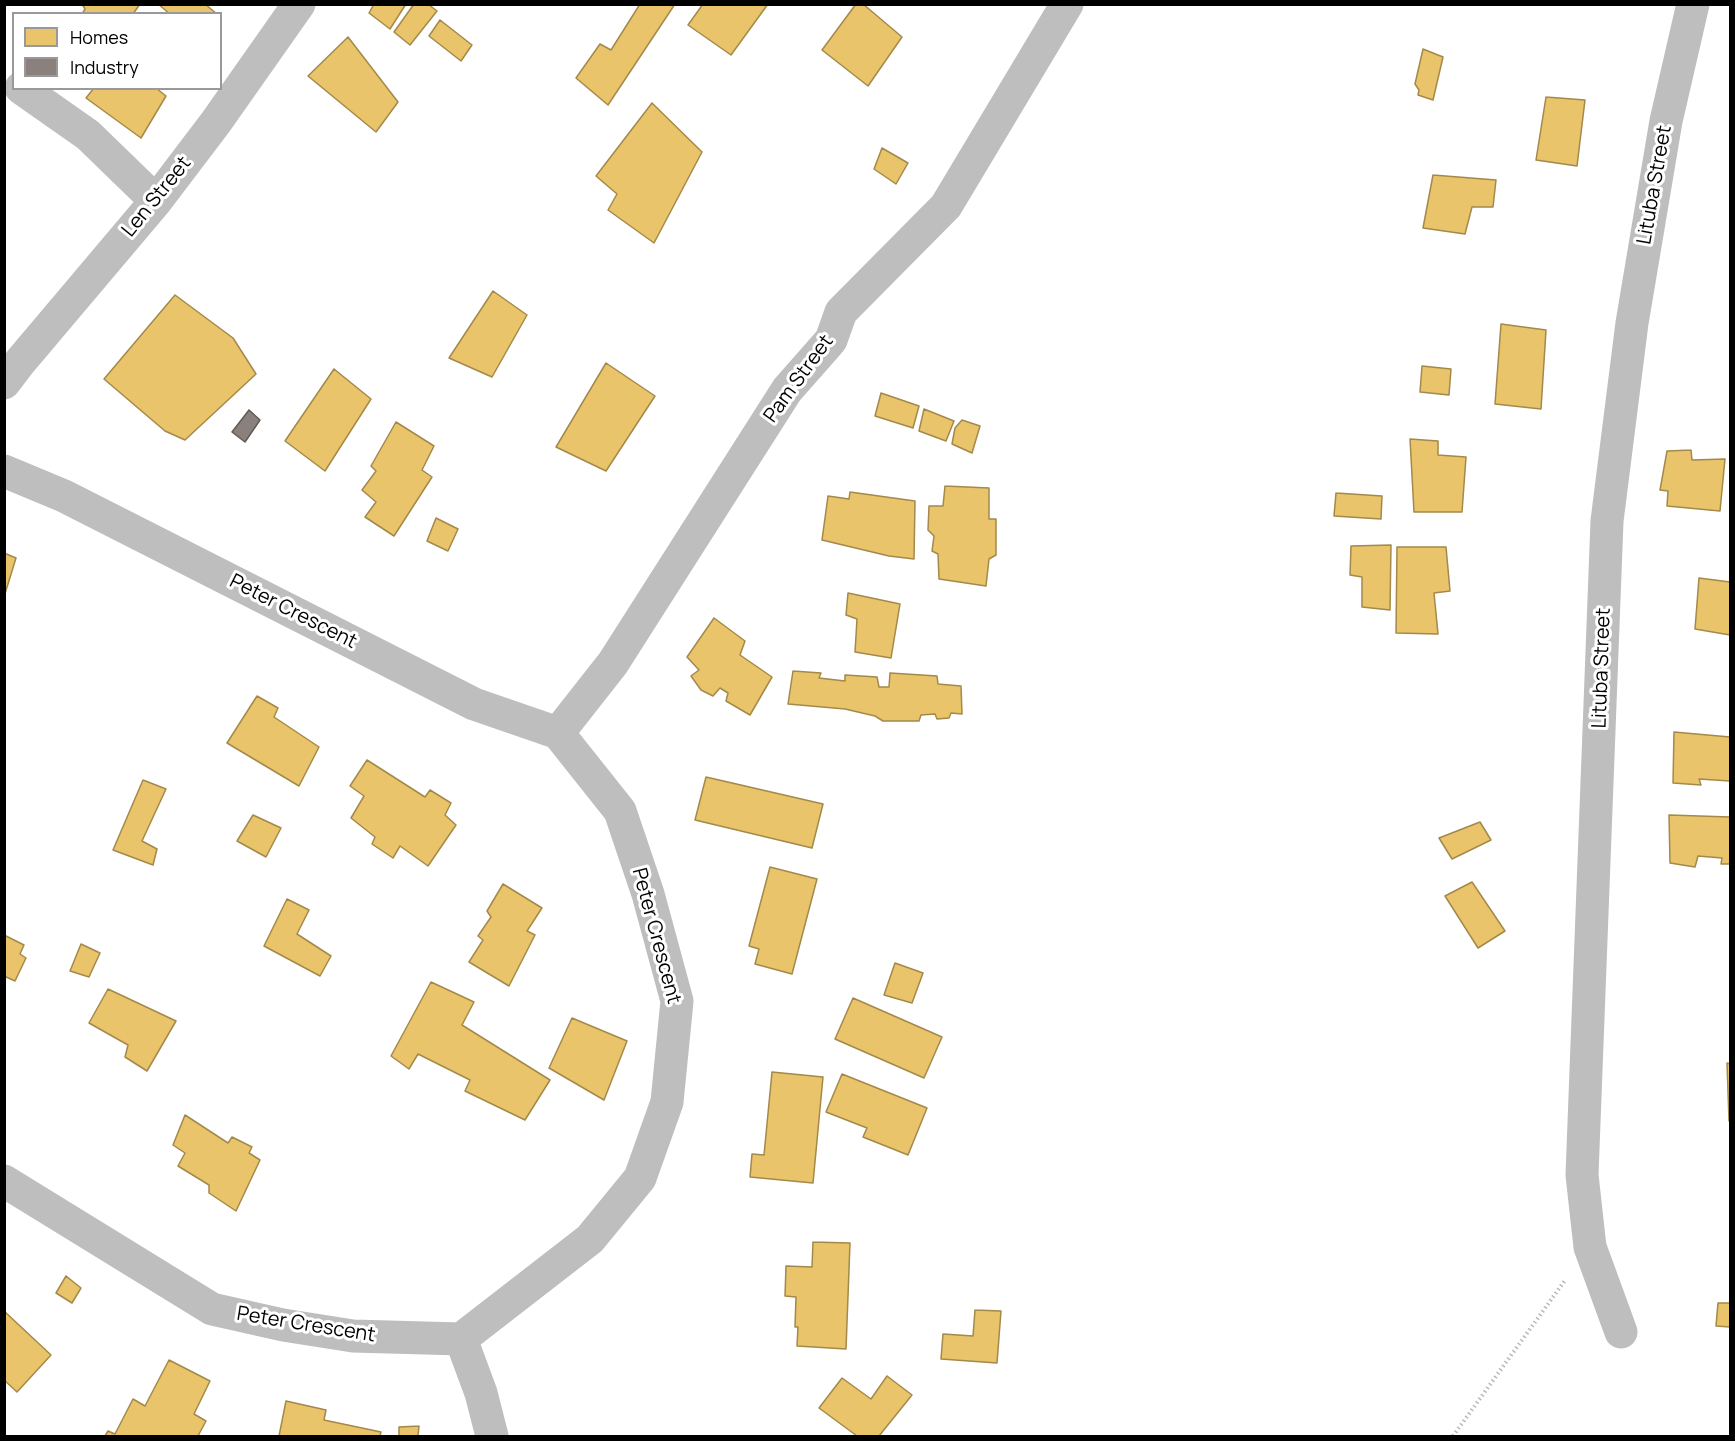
<!DOCTYPE html>
<html>
<head>
<meta charset="utf-8">
<style>
	body { margin:0 }
	#map { position:relative; width:1735px; height:1441px; overflow:hidden; background:#fff; font-family:Manrope,sans-serif }
	canvas { display:block }
	.frame { position:absolute; inset:0; border:6px solid #000; pointer-events:none }
	.legend { position:absolute; left:12px; top:12px; width:210px; height:78px; box-sizing:border-box; background:#fff; border:2px solid #999; margin:0; padding:8px 10px; list-style:none; font-size:18px; color:#000 }
	.legend li { display:flex; align-items:center; gap:12px; height:30px }
	.legend b { width:30px; border:2px solid #999 }
</style>
</head>
<body>
<div id="map">
<canvas width="1735" height="1441"></canvas>
<div class="frame"></div>
<ul class="legend">
<li><b style="height:16px;background:#e9c46a"></b>Homes</li>
<li><b style="height:16px;background:#8a817c"></b>Industry</li>
</ul>
</div>
<script>
const g = document.querySelector('canvas').getContext('2d');
g.lineJoin = 'round';
function fillPath(path, color) {
  g.fillStyle = color;
  g.fill(path, 'evenodd');
}
function shape(rows) {
  const path = new Path2D();
  for (const r of rows) {
    path.moveTo(r[0], r[1]);
    for (let i = 2; i < r.length; i += 2) path.lineTo(r[i], r[i + 1]);
  }
  return path;
}
function strokePath(path, color, width, dash) {
  g.strokeStyle = color;
  g.lineWidth = width;
  g.lineCap = dash ? 'butt' : 'round';
  g.setLineDash(dash || []);
  g.stroke(path);
}
function label(font, color, halo, rows, align = 'center') {
  g.font = font + ' Manrope,sans-serif';
  g.lineWidth = 6;
  g.setLineDash([]);
  g.textBaseline = 'middle';
  g.strokeStyle = halo;
  g.fillStyle = color;
  for (const [text, x, y, turn = 0] of rows) {
    g.save();
    g.translate(x, y);
    g.rotate((+turn || 0) * Math.PI / 180);
    g.textAlign = isNaN(turn) ? turn : align;
    if (halo) g.strokeText(text, 0, 0);
    g.fillText(text, 0, 0);
    g.restore();
  }
}
const homes = shape([
	[82,4,140,4,133,14,82,14,85,9,82,4],
	[158,4,205,4,217,14,170,14,158,4],
	[374,4,406,4,390,29,369,13,374,4],
	[414,4,428,4,437,11,410,45,394,32,414,4],
	[640,4,675,4,608,105,576,78,600,44,611,50,640,4],
	[703,4,768,4,731,55,688,25,703,4],
	[856,4,863,4,902,37,868,86,822,50,856,4],
	[440,20,472,45,461,61,429,36,440,20],
	[348,37,398,102,376,132,308,76,348,37],
	[1423,49,1443,57,1433,100,1418,95,1419,90,1415,84,1423,49],
	[94,88,156,88,166,96,141,138,86,98,94,88],
	[1546,97,1585,100,1577,166,1536,160,1546,97],
	[652,103,702,152,654,243,608,210,617,194,596,176,652,103],
	[882,148,908,163,896,184,874,169,882,148],
	[1433,175,1496,180,1493,207,1472,207,1465,234,1423,228,1433,175],
	[493,291,527,315,492,377,449,358,493,291],
	[175,295,233,338,256,374,185,440,165,431,104,379,175,295],
	[1501,324,1546,330,1541,409,1495,404,1501,324],
	[606,363,655,396,606,471,556,447,606,363],
	[1422,366,1451,369,1449,395,1420,392,1422,366],
	[334,369,371,399,325,471,285,441,334,369],
	[881,393,919,406,913,428,875,416,881,393],
	[924,409,954,421,946,441,919,431,924,409],
	[962,420,980,426,972,453,952,444,955,428,962,420],
	[396,422,434,446,422,470,432,477,394,536,365,517,376,502,362,490,376,471,371,466,396,422],
	[1410,439,1438,441,1438,455,1466,457,1462,512,1414,512,1410,439],
	[1691,450,1692,460,1725,459,1720,511,1667,506,1668,491,1660,490,1667,451,1691,450],
	[945,486,989,488,989,519,996,519,996,555,989,559,986,586,939,579,938,554,932,551,934,536,928,530,929,506,943,506,945,486],
	[850,492,915,501,914,559,889,556,822,540,828,496,849,499,850,492],
	[1336,493,1382,496,1381,519,1334,516,1336,493],
	[436,518,458,529,448,551,427,541,436,518],
	[1391,545,1390,610,1362,607,1362,577,1350,575,1351,546,1391,545],
	[1397,547,1446,547,1450,591,1434,593,1438,634,1396,633,1397,547],
	[4,553,16,558,4,597,4,553],
	[1699,578,1730,582,1730,635,1695,629,1699,578],
	[848,593,900,604,891,658,855,652,857,619,846,615,848,593],
	[714,618,745,641,740,655,772,677,750,715,726,701,728,693,720,688,713,696,701,690,691,676,699,670,687,657,714,618],
	[793,671,821,673,819,678,845,681,845,675,877,677,879,687,889,687,890,673,937,676,938,684,961,686,962,714,951,713,949,718,937,719,935,714,921,715,919,721,883,721,875,716,845,709,788,704,793,671],
	[257,696,278,708,274,717,319,747,299,786,227,743,257,696],
	[1674,732,1730,737,1730,781,1699,779,1701,785,1673,783,1674,732],
	[367,760,425,797,430,790,451,803,445,815,456,825,428,866,400,846,393,858,372,844,375,837,351,818,364,796,350,786,367,760],
	[706,777,823,804,812,848,695,820,706,777],
	[143,780,166,789,142,841,157,849,153,865,113,850,143,780],
	[253,815,281,828,266,857,237,841,253,815],
	[1669,815,1730,817,1730,864,1721,864,1722,858,1698,856,1695,867,1670,863,1669,815],
	[1480,822,1491,840,1452,859,1439,838,1480,822],
	[770,867,817,879,792,974,755,964,759,949,749,946,770,867],
	[1472,882,1505,931,1478,948,1445,896,1472,882],
	[503,884,542,908,527,931,535,935,509,986,469,962,483,940,478,936,491,917,487,911,503,884],
	[287,899,309,910,297,934,331,956,320,976,264,946,287,899],
	[4,935,24,945,20,954,26,958,15,981,4,976,4,935],
	[81,944,100,953,89,977,70,971,81,944],
	[895,963,923,973,912,1003,884,995,895,963],
	[431,982,474,1002,462,1025,550,1080,525,1120,465,1091,470,1080,418,1054,409,1069,391,1056,431,982],
	[108,989,176,1021,147,1071,125,1057,128,1045,89,1023,108,989],
	[853,998,942,1037,924,1078,835,1039,853,998],
	[572,1018,627,1041,604,1100,549,1068,572,1018],
	[1727,1063,1730,1064,1730,1121,1729,1121,1727,1063],
	[772,1072,823,1077,813,1183,750,1177,752,1154,764,1155,772,1072],
	[842,1074,927,1108,908,1155,863,1137,867,1128,826,1112,842,1074],
	[185,1115,228,1143,232,1137,252,1147,249,1153,260,1160,236,1211,209,1193,209,1185,178,1166,185,1153,173,1145,185,1115],
	[813,1242,850,1243,846,1349,797,1346,798,1327,795,1327,796,1297,785,1296,786,1266,812,1267,813,1242],
	[66,1276,81,1288,72,1303,56,1293,66,1276],
	[1718,1303,1730,1303,1730,1327,1716,1326,1718,1303],
	[975,1310,1001,1311,997,1363,941,1359,943,1334,973,1336,975,1310],
	[4,1311,51,1355,17,1392,4,1380,4,1311],
	[169,1360,210,1381,194,1414,206,1421,198,1436,105,1436,108,1431,115,1434,133,1399,145,1406,169,1360],
	[887,1376,912,1395,879,1436,857,1436,819,1408,842,1378,871,1399,887,1376],
	[286,1401,326,1410,324,1420,381,1432,380,1436,279,1436,286,1401],
	[419,1426,418,1436,399,1436,399,1427,419,1426]
]);
fillPath(homes, '#e9c46a');
strokePath(homes, '#a3894a', 1.5);
const industry = shape([
	[249,410,260,420,245,442,232,432,249,410]
]);
fillPath(industry, '#8a817c');
strokePath(industry, '#615a57', 1.5);
strokePath(shape([
	[1453,1436,1566,1279]
]), '#b9b9b9', 4, [1.5, 3]);
strokePath(shape([
	[21,88,88,135,156,201],
	[4,383,20,362,156,201,216,122,299,4],
	[4,471,64,496,474,704,558,733,620,811,648,894,677,1001,667,1102,640,1178,590,1239,461,1339,353,1336,283,1325,212,1309,4,1181],
	[558,733,613,663,787,390,831,340,841,312,946,206,1067,4],
	[1621,1332,1590,1247,1582,1175,1607,521,1632,323,1666,121,1693,4],
	[461,1339,481,1393,492,1436]
]), '#bebebe', 33);
label('20px', '#000', '#fff', [
	["Lituba Street",1655,185,-80],
	["Len Street",157,197,-51],
	["Pam Street",799,379,-54],
	["Peter Crescent",293,612,27],
	["Lituba Street",1602,668,-88],
	["Peter Crescent",656,936,75],
	["Peter Crescent",306,1325,9]
]);
</script>
</body>
</html>
